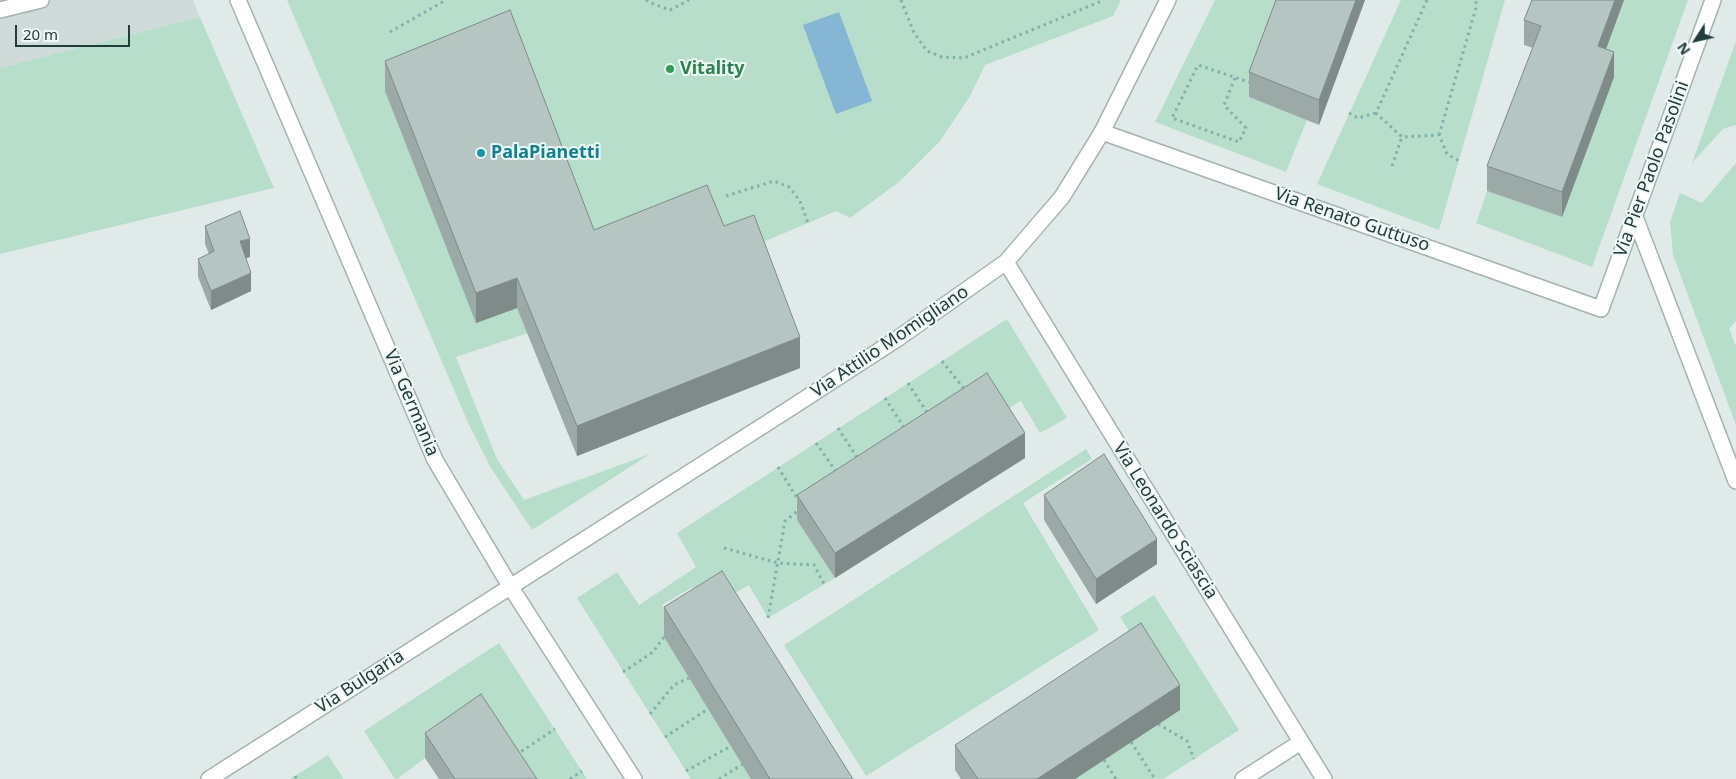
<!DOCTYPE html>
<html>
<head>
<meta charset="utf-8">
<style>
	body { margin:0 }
	#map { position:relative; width:1736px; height:779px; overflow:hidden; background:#e0ebe9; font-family:"Noto Sans",sans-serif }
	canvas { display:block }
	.north { position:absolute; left:1671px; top:15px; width:50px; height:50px; -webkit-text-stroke:4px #f0f8f6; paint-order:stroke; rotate:235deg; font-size:14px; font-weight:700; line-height:20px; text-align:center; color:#203c3b }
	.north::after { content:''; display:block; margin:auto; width:18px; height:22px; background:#203c3b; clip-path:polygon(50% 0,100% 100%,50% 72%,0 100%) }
	.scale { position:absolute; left:15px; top:25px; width:115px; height:22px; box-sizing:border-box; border:2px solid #203c3b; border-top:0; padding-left:6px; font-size:15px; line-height:18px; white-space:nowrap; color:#203c3b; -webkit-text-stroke:4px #f0f8f6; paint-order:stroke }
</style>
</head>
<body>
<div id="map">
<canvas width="1736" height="779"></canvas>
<div class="north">N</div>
<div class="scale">20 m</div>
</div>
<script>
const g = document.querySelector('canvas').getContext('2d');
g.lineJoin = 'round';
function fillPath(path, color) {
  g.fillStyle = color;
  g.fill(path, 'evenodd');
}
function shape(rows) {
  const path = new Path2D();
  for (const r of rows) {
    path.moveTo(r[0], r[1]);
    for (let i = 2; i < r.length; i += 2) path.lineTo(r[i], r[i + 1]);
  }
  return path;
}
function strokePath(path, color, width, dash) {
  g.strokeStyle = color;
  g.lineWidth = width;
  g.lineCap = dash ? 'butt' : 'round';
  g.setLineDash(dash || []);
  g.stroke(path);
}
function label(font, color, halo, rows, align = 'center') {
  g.font = font + ' "Noto Sans",sans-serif';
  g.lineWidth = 4;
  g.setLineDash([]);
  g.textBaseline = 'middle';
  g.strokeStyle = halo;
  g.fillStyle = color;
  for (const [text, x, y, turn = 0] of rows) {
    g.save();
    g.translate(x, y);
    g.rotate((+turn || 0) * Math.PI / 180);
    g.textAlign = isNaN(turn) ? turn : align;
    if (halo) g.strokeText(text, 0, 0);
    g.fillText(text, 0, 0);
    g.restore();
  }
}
fillPath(shape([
	[0,0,193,0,200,17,0,68]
]), '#cedbd8');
fillPath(shape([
	[287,0,1121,0,1113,16,985,65,970,96,940,141,899,182,850,218,836,211,754,246,528,333,456,357,497,459,524,500,650,454,532,530,491,468,469,425],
	[1215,0,1285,0,1249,97,1307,120,1286,172,1155,122],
	[1401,0,1505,0,1439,230,1317,184],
	[1624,0,1688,0,1592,267,1476,223,1487,191,1562,217,1594,129,1598,71],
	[200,17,274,188,0,254,0,68],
	[1736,41,1736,125,1723,129,1692,163],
	[1736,163,1736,321,1729,329,1736,346,1736,425,1673,255,1670,222,1680,193,1702,203],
	[1007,319,1067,418,1040,433,1021,401,998,415,798,520,835,578,768,618,749,585,707,610,693,587,662,605,675,630,664,637,752,779,691,779,577,598,617,572,639,605,696,567,677,533],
	[1086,449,1092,459,1023,503,1099,630,866,776,784,645],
	[1154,595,1239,730,1163,779,1075,779,1179,710,1120,617],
	[499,643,587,779,520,779,425,758,397,779,395,779,364,731],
	[328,755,344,779,290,779,295,776]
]), '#b7deca');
fillPath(shape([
	[839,12,872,101,836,114,803,25]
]), '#85b6d3');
const service = shape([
	[0,10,41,0]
]);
const minor = shape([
	[238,0,435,460,510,586,634,779],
	[1102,132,1601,309,1713,0],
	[1635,217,1736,481],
	[1006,262,1324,779],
	[209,779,786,411,897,339,1006,262,1062,197,1102,132,1168,0],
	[1243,779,1301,742]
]);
strokePath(service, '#a3b3b1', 18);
strokePath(minor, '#a3b3b1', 18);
strokePath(shape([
	[646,0,651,3,670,10,689,0],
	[901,0,914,33,927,51,942,57,964,58,1104,0],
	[1427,0,1376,113,1402,137,1439,135,1447,154,1459,161],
	[390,32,446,0],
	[1235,78,1224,105,1246,128,1239,142,1172,118,1198,65,1252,83],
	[1349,113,1358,118,1376,113],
	[1439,135,1476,8,1476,0],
	[1392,166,1402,137],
	[726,196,774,181,789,187,800,201,808,223],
	[942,361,965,390],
	[908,383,928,414],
	[885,398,905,429],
	[838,428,858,459],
	[816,443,837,473],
	[778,467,800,503],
	[724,548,778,563,814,565,824,584],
	[768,618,785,521,800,509],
	[623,672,653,652,664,637],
	[650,714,674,685,689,678],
	[1158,724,1187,741,1194,759],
	[665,737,708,709],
	[1131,742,1155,779],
	[516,755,555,729],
	[1104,760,1116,779],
	[686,771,731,746],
	[295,776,297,779],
	[570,779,582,771],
	[719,779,743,764]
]), '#7eb0ac', 3, [2.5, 4]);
strokePath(service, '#fff', 15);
strokePath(minor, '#fff', 15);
fillPath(shape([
	[1276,0,1365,0,1319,125,1249,97,1249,72],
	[1532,0,1624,0,1606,49,1614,77,1562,217,1487,191,1487,166,1533,48,1524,45,1524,20],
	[385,61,594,230,724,226,800,368,577,456,517,308,476,323,385,91],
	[205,226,250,257,246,258,251,291,211,310,198,277,198,259,209,254,205,244],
	[1025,458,835,578,797,520,797,495],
	[1044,495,1157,564,1096,604,1044,520],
	[664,607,853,779,751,779,664,637],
	[1180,710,1075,779,961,779,955,770,955,745],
	[425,733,537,779,439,779,425,758]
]), '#9caaa7');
fillPath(shape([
	[1356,0,1365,0,1319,125,1319,100],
	[1615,0,1624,0,1598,71,1598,46],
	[1614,52,1614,77,1562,217,1562,192],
	[250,239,250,257,240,260,240,241],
	[251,273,251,291,211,310,211,291],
	[517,278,517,308,476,323,476,293],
	[800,337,800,368,577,456,577,426],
	[1025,433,1025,458,835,578,835,553],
	[1157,539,1157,564,1096,604,1096,579],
	[1180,685,1180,710,1075,779,1037,779]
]), '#7f8b88');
const building = shape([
	[1276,0,1356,0,1319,100,1249,72,1276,0],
	[1532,0,1615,0,1598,46,1614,52,1562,192,1487,166,1541,26,1524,20,1532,0],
	[510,10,594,230,707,185,724,226,754,215,800,337,577,426,517,278,476,293,385,61,510,10],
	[240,211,250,239,240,241,251,273,211,291,198,259,214,251,205,226,240,211],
	[987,373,1025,433,835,553,797,495,987,373],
	[1104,454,1157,539,1096,579,1044,495,1104,454],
	[722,571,853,779,770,779,664,607,722,571],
	[1141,623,1180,685,1037,779,978,779,955,745,1141,623],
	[481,694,537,779,455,779,425,733,481,694]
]);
fillPath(building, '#b5c6c2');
strokePath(building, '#7f8b88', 1);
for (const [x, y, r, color] of [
	[670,69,5,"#2e9e5b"],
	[481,153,5,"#0f9aa8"]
]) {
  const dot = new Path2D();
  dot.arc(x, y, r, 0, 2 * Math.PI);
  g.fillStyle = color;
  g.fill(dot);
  strokePath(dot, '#f0f8f6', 2);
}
label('bold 18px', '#27864d', '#f0f8f6', [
	["Vitality",680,69]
], 'left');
label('bold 18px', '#0d838f', '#f0f8f6', [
	["PalaPianetti",491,153]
], 'left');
label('18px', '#203c3b', '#f0f8f6', [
	["Via Pier Paolo Pasolini",1652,169,-70],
	["Via Renato Guttuso",1352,220,19],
	["Via Attilio Momigliano",890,342,-34],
	["Via Germania",411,403,67],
	["Via Leonardo Sciascia",1165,521,58],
	["Via Bulgaria",360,682,-33]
]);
</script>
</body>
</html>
